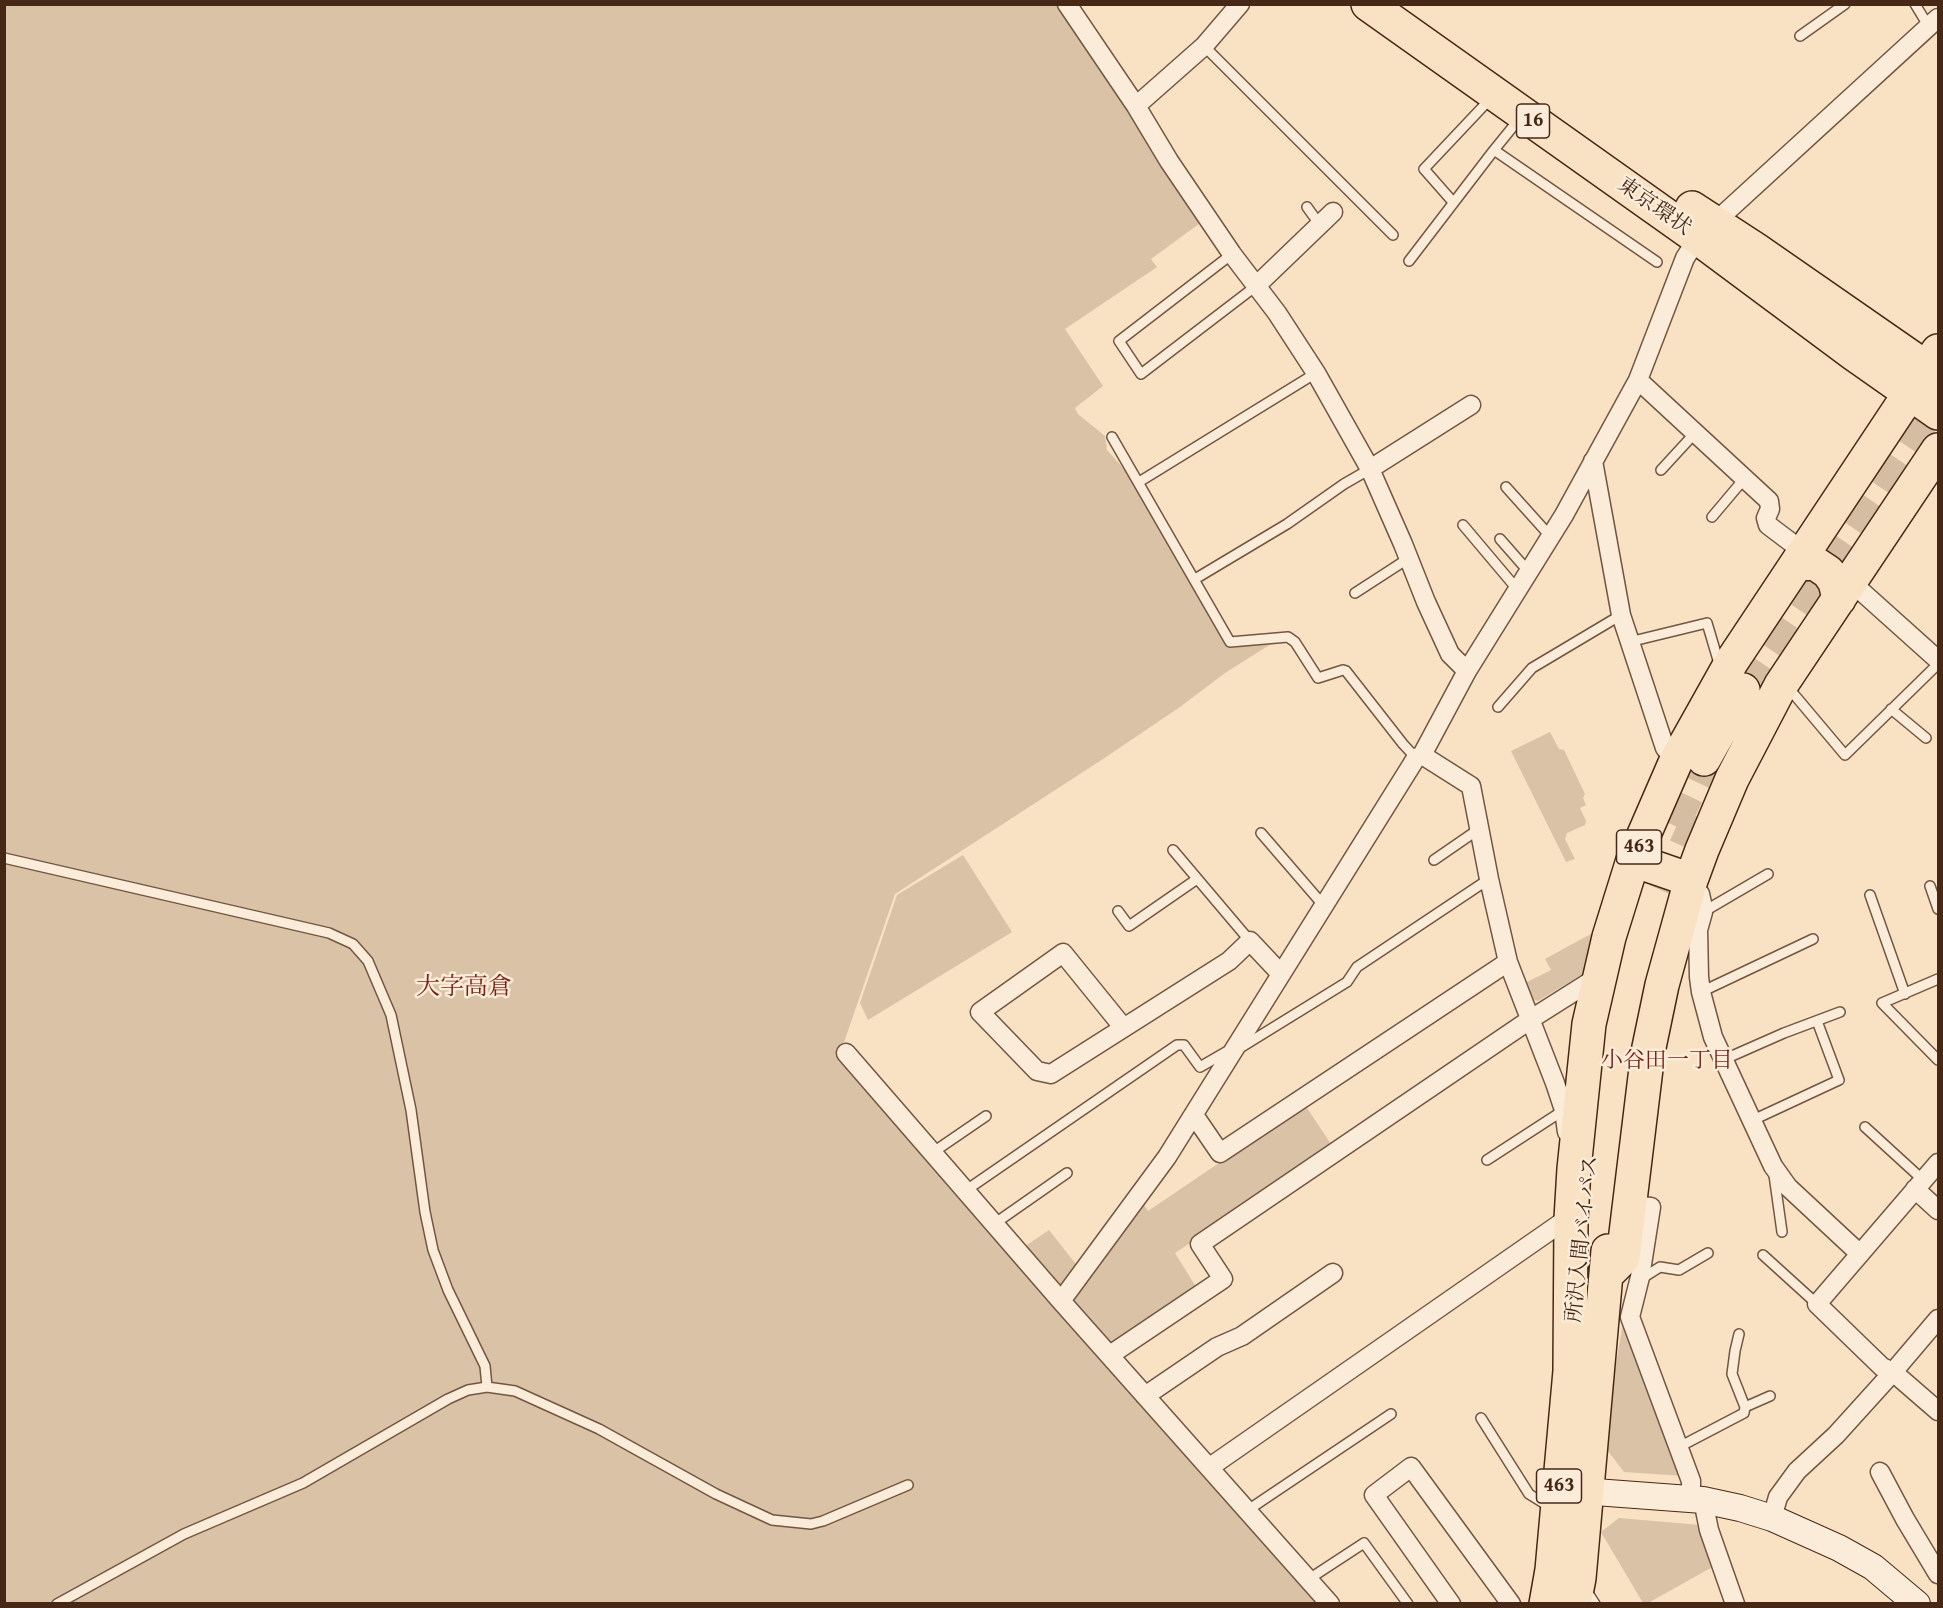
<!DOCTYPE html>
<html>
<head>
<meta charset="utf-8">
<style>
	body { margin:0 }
	#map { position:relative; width:1943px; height:1608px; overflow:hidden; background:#f8e2c3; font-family:"Gentium Book Plus",serif }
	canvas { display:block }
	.frame { position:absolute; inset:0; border:6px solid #472817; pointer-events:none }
</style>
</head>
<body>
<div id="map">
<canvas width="1943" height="1608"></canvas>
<div class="frame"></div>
</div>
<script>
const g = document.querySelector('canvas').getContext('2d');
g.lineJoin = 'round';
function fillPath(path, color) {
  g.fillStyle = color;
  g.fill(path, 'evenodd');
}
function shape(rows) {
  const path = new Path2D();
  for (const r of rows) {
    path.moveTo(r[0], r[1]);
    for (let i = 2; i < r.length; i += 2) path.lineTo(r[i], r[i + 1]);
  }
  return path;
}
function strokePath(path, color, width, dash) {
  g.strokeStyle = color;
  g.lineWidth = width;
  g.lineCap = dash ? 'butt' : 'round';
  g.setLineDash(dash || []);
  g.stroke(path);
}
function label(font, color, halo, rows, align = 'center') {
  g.font = font + ' "Gentium Book Plus","Noto Serif JP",serif';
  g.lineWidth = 5;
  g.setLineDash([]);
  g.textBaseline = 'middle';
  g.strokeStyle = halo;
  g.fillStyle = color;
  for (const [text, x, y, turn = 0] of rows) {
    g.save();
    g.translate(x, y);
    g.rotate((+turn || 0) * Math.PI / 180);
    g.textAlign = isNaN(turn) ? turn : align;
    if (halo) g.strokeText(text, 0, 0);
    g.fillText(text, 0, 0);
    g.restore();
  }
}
fillPath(shape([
	[5,5,1060,5,1203,221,1151,259,1157,267,1065,329,1103,386,1075,408,1078,414,1105,436,1107,450,1126,471,1190,580,1227,648,1271,644,1225,673,1180,707,1103,759,895,894,840,1054,1323,1603,5,1604],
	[1550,732,1559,749,1564,750,1585,794,1583,798,1586,805,1580,808,1586,821,1585,825,1567,833,1565,839,1575,859,1566,862,1511,751],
	[963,855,1012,932,868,1020,860,1003,897,895],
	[1598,930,1589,970,1538,1001,1529,998,1523,984,1551,970,1545,959],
	[1305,1105,1333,1147,1175,1253,1198,1290,1118,1343,1105,1342,1073,1307,1074,1296,1142,1202,1148,1211],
	[1049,1230,1079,1268,1065,1288,1052,1285,1021,1249],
	[1624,1317,1685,1476,1624,1472,1604,1446,1608,1411],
	[1619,1518,1700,1525,1716,1565,1648,1603,1643,1603,1601,1532]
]), '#dac2a6');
strokePath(shape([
	[1743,690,1758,662,1938,397],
	[1673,825,1704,759],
	[1665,892,1705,803]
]), '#d5bda1', 33, [33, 16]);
const lane = shape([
	[1915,4,1929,27],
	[1800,36,1845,4],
	[1204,46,1393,235],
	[1494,150,1657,262],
	[1453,202,1424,169,1491,98],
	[1307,207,1320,225],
	[1232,254,1119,341,1141,374,1256,286],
	[1409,261,1494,150,1520,118],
	[1112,437,1230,642,1288,637,1295,642,1318,678,1343,670,1346,671,1403,744,1416,758],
	[1661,470,1695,433],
	[1139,482,1316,373],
	[1506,487,1550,536],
	[1712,517,1744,479],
	[1463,525,1517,589],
	[1500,539,1528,571],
	[1195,579,1287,524,1344,484,1370,469],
	[1355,593,1409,558],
	[1629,642,1707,623,1718,660,1721,664],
	[1787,687,1792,692,1845,755,1938,664],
	[1498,707,1532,668,1621,615],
	[1891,709,1926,738],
	[1261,833,1324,906],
	[1173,850,1250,941],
	[4,858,329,933,353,944,368,961,391,1015,411,1110,425,1212,433,1250,448,1290,485,1366,487,1387],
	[1434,860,1479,829],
	[1930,886,1938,909],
	[1870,895,1905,994],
	[1118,911,1129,926,1197,879],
	[1703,912,1768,874],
	[1938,979,1882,1003,1938,1060],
	[1701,992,1813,939],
	[1240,1048,1347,982,1357,967,1489,879],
	[1725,1059,1784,1033,1840,1012],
	[1753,1120,1839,1080,1817,1021],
	[1865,1127,1923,1180],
	[932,1153,986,1116],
	[1487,1160,1564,1110],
	[1774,1175,1782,1232],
	[965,1191,1177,1045,1184,1045,1200,1067,1226,1052,1228,1053],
	[994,1224,1067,1173],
	[1763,1255,1817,1304],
	[1641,1279,1660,1267,1679,1270,1708,1253],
	[1739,1334,1735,1351,1732,1374,1745,1407],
	[1481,1418,1529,1494,1550,1507],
	[1679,1447,1744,1413,1745,1407,1770,1396],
	[1248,1510,1391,1414],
	[1309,1579,1364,1543,1408,1604],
	[1586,1590,1595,1604],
	[57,1604,184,1534,303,1483,448,1399,468,1390,487,1387,515,1391,599,1429,716,1494,772,1520,811,1524,823,1521,908,1485]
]);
const street = shape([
	[1067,4,1136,106,1169,161,1232,254,1277,313,1316,373,1370,469,1403,544,1426,602,1450,654,1467,671],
	[1136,106,1204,46,1240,4],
	[1714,223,1938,18],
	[1256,286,1333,212],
	[1638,380,1769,501,1770,509,1766,518,1768,525,1805,553],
	[1593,461,1621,615,1665,748,1676,761],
	[1370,469,1471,405],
	[1851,582,1938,660],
	[1422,755,1471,786,1489,879,1508,962,1555,1083,1564,1110,1567,1132],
	[1688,890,1700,894,1702,903,1703,912,1698,930,1699,977,1701,992,1713,1037,1773,1166,1788,1187,1860,1254],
	[1123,1027,1063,953,980,1012,1037,1071,1051,1074,1229,961,1250,941,1281,974],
	[846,1053,1061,1301,1330,1604],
	[1194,1115,1220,1153,1508,962],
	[1938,1163,1817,1304,1882,1367,1893,1372,1938,1411],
	[1915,1189,1938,1210],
	[1630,1205,1651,1207,1640,1277,1630,1317,1691,1481,1691,1499],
	[1061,1301,1167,1157,1416,758,1422,755,1467,671,1564,515,1638,380,1685,258,1698,238],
	[1110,1355,1223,1279,1200,1244,1531,1019,1599,976],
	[1145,1396,1217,1347,1242,1336,1333,1273],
	[1210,1467,1561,1223,1574,1217],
	[1880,1472,1905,1519,1938,1574],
	[1703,1500,1709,1530,1735,1604],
	[1772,1518,1778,1497,1797,1471,1836,1435,1893,1372,1938,1319],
	[1451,1604,1374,1495,1411,1467,1511,1604]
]);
const secondary = shape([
	[1568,1490,1703,1500,1740,1508,1772,1518,1839,1548,1873,1567,1917,1604]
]);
const highway = shape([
	[1368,4,1698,238,1854,354,1938,413],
	[1692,208,1755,249,1938,376],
	[1796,566,1806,563,1816,564,1828,572,1835,582,1839,599],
	[1704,759,1743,690],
	[1633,860,1691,880],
	[1607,1274,1623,1258,1648,1052,1662,985,1691,880,1702,850,1732,779,1781,685,1938,450],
	[1570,1369,1571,1219,1574,1169,1589,1024,1609,937,1633,860,1676,761,1732,661,1938,351],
	[1546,1604,1552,1570,1572,1349],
	[1574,1604,1579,1578,1608,1251]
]);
strokePath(lane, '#735642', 12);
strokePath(street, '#735642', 21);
strokePath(secondary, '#472817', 28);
strokePath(highway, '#472817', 36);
strokePath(lane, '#faecd8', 9);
strokePath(street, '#faecd8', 18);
strokePath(secondary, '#faecd8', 26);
strokePath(highway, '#f8e2c3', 33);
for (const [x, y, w] of [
	[1533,121,33],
	[1639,847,45],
	[1559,1486,45]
]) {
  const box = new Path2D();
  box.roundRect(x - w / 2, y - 17, w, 34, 4.5);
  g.fillStyle = '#faecd8';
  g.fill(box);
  strokePath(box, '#472817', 1.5);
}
label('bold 20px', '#472817', null, [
	["16",1533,121],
	["463",1639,847],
	["463",1559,1486]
]);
label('21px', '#472817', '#faecd8', [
	["東京環状",1654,207,35],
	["所沢入間バイパス",1583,1239,-84]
]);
label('22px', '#7a1f14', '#faecd8', [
	["小谷田一丁目",1667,1061]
]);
label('24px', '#7a1f14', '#faecd8', [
	["大字高倉",464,988]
]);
</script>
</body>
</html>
